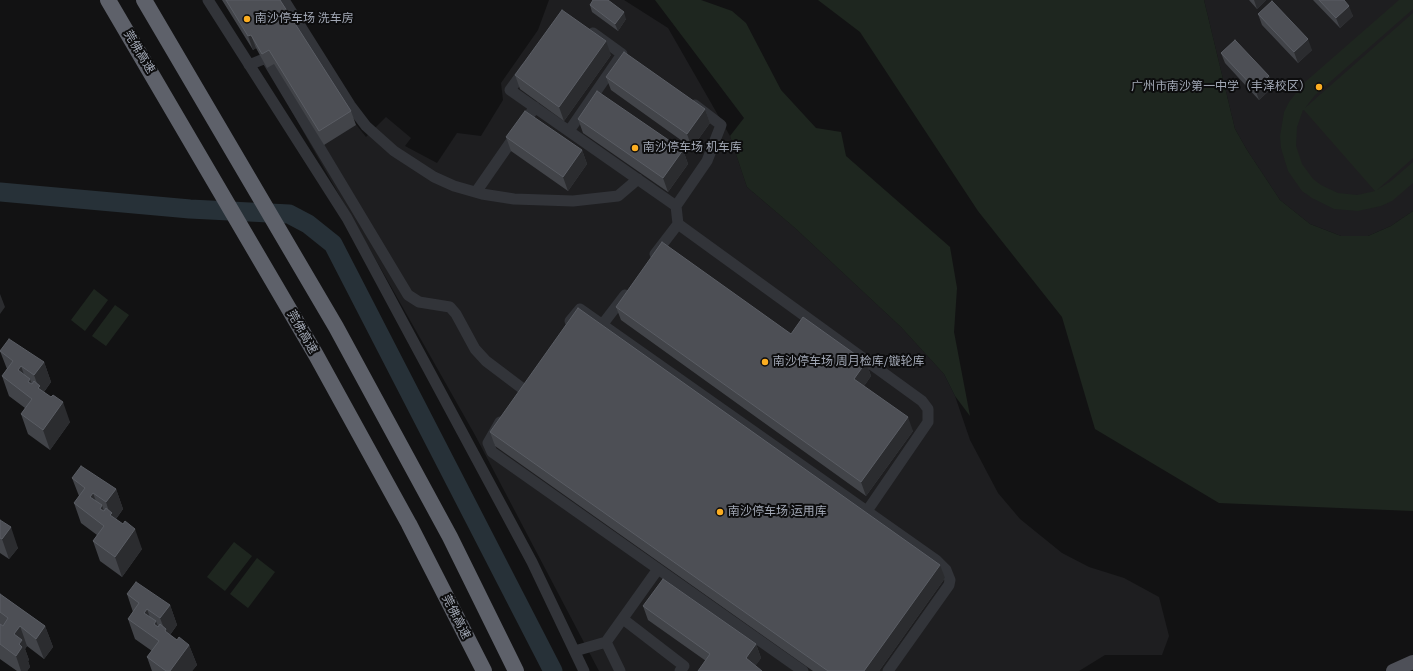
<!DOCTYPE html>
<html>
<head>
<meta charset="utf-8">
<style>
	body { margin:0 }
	canvas { display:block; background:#121213 }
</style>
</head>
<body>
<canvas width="1413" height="671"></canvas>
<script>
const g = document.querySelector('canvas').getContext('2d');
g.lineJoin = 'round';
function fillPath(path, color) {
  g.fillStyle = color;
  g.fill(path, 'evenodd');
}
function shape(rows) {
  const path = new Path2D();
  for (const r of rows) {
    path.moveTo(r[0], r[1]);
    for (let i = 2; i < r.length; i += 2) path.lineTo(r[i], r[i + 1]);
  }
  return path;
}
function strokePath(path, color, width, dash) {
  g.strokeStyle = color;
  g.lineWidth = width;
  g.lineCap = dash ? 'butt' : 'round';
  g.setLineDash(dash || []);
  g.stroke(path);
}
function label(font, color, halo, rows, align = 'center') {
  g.font = font + ' "IBM Plex Sans","Noto Sans SC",sans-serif';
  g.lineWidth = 4;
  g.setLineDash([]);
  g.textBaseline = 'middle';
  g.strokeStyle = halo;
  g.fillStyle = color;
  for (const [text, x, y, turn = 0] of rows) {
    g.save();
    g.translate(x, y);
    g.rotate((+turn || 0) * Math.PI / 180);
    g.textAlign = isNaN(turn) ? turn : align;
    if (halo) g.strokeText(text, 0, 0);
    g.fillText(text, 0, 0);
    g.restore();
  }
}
fillPath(shape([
	[549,0,624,0,668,28,730,136,747,187,795,228,901,327,944,374,955,396,970,440,998,493,1020,519,1062,553,1089,567,1124,578,1159,597,1169,636,1162,655,1105,655,1079,671,599,671,475,435,265,64,350,117,366,137,386,117,411,138,405,146,437,163,457,133,481,136,503,100,501,83,538,30],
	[1204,0,1413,0,1413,211,1391,226,1368,236,1341,236,1310,224,1280,200,1247,150,1235,129]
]), '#1e1e20');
fillPath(shape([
	[655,0,701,0,732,11,746,23,781,90,816,128,841,132,846,156,950,247,957,288,954,332,970,416,955,396,944,374,901,327,795,228,747,187,730,136,744,118],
	[818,0,1204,0,1235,129,1247,150,1280,200,1310,224,1341,236,1368,236,1391,226,1413,211,1413,511,1219,503,1095,429,1062,317,978,211,860,32],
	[1399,0,1413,0,1413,9,1315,95,1305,108,1413,13,1413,158,1377,190,1391,181,1413,162,1413,183,1392,201,1381,206,1358,211,1334,209,1312,198,1302,191,1288,171,1281,148,1280,136,1284,112,1289,102,1304,83],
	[1303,110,1304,110,1375,191,1357,195,1338,193,1321,185,1313,179,1302,164,1296,146,1297,127],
	[94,289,108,300,85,331,71,320],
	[115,305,129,315,106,346,92,336],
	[234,542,252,556,225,591,207,577],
	[257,558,275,572,248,608,230,594]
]), '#1e261f');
strokePath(shape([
	[0,192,190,209,289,214,308,224,333,244,553,671]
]), '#273138', 19);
strokePath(shape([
	[208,0,347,218,532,562,584,671],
	[284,0,350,105,366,126,394,151,434,177,454,186,482,194,514,199,573,201,618,196,638,179],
	[249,65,266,58,408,295,419,302,450,307,456,314,475,349,486,361,523,389],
	[526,68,510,90,676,206,678,224],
	[569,131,622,54,593,33],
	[476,192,535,107],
	[676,206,707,161,721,125,695,105],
	[655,254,678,224,922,401,928,409,928,422,867,511],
	[570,321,580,309,936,560,946,570,950,580,949,585,888,671],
	[602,325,625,295],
	[500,422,488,443,492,452,803,671],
	[623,619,684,666,680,671],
	[606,642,620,671],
	[575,651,606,642,658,569]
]), '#323439', 11);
strokePath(shape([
	[1393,671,1413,662]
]), '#4e5058', 14);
strokePath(shape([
	[108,0,316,355,409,524,484,671],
	[144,0,336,327,450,537,516,671]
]), '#5e616a', 16);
fillPath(shape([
	[222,0,280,0,351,111,356,125,324,145,274,64,267,68,256,48,253,50],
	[1249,0,1266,0,1257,9],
	[1313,0,1344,0,1353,16,1340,28],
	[590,5,626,19,618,31,592,12],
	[1258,14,1312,50,1298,63,1262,25],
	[1221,53,1269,76,1273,87,1259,100,1225,63],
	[611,55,564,121,520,89,515,75],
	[606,77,705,109,710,123,692,148,611,90],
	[578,119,683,150,688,164,668,192,583,133],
	[506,137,582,150,587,164,568,191,511,151],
	[616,307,791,334,866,362,871,376,864,386,913,431,866,496,621,320],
	[0,351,44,362,51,382,44,392,70,422,50,450,28,434,21,414,25,408,9,396,2,376,7,369],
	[490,432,945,578,879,671,813,671,495,446],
	[72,478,116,489,123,509,116,519,142,549,122,577,100,561,93,541,97,535,81,523,74,503,79,496],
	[0,520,18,548,9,559,0,553],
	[0,594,45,626,53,647,44,659,27,646,25,649,29,660,28,661,30,667,27,671,17,671,0,659],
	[127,594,170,605,177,625,170,635,177,640,189,645,197,665,192,671,152,671,147,657,152,651,135,639,128,619,133,612],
	[643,606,756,644,761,658,755,666,706,661,648,620]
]), '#424449');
fillPath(shape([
	[1254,0,1266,0,1257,9],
	[1349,6,1353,16,1340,28,1336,18],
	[624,12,626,19,618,31,615,24],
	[251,35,256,48,253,50,248,36],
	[1308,39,1312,50,1298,63,1294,52],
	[606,41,611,55,564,121,559,107],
	[1269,76,1273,87,1259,100,1255,89],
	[705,109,710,123,692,148,687,134],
	[582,150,587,164,568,191,563,177],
	[683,150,688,164,668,192,663,178],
	[0,294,5,307,0,314],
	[44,362,51,382,43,393,46,408,34,375],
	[866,362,871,376,859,393,854,379],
	[21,366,28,386,18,370],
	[30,379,37,399,28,382],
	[63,402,70,422,50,450,43,430],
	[908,417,913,431,866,496,861,482],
	[116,489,123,509,115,520,110,515,106,502],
	[93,493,100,513,90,497],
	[102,505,109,526,100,509],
	[11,527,18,548,9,559,2,539],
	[135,529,142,549,122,577,115,557],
	[940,565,945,578,879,671,864,671],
	[170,605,177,625,169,636,165,631,160,618],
	[147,609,154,629,144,613],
	[156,621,164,641,154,624],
	[20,626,27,646,25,649,29,660,28,661,30,667,27,671,21,671,16,656,14,634],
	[45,626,53,647,44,659,36,639],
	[756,644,761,658,752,671,746,658],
	[189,645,197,665,192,671,170,671]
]), '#2b2c2f');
const building = shape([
	[226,0,280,0,351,111,319,131,269,50,262,54,251,35,248,36,226,0],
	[593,0,608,0,624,12,615,24,590,5,593,0],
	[1319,0,1344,0,1349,6,1336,18,1319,0],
	[1272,1,1308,39,1294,52,1258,14,1272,1],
	[562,10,606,41,559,107,515,75,562,10],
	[1235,40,1269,76,1255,89,1221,53,1235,40],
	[624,52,705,109,687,134,606,77,624,52],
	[597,91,683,150,663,178,578,119,597,91],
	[525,111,582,150,563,177,506,137,525,111],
	[662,242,791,334,803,317,866,362,854,379,908,417,861,482,616,307,662,242],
	[578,308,940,565,864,671,828,671,490,432,578,308],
	[9,339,44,362,34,375,21,366,18,370,30,379,28,382,32,384,34,381,40,386,38,388,51,397,53,395,63,402,43,430,21,414,32,399,2,376,13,361,0,351,9,339],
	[81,466,116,489,106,502,93,493,90,497,102,505,100,509,104,511,106,508,112,513,110,515,123,524,125,521,135,529,115,557,93,541,104,526,74,503,85,488,72,478,81,466],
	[0,520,11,527,2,539,0,538,0,520],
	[663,579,756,644,746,658,762,671,698,671,710,654,643,606,663,579],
	[136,582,170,605,160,618,147,609,144,613,156,621,154,624,158,627,160,624,166,629,165,631,177,640,179,637,189,645,170,671,166,671,147,657,159,641,128,619,139,603,127,594,136,582],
	[0,594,45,626,36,639,20,626,14,634,22,640,19,644,22,647,16,656,0,644,0,624,3,626,8,618,0,612,0,594]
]);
fillPath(building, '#4d4f55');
strokePath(building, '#5a5d64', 1);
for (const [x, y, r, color] of [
	[247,19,4,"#fcae21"],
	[1319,87,4,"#fcae21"],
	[635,148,4,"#fcae21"],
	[765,362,4,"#fcae21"],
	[720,512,4,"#fcae21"]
]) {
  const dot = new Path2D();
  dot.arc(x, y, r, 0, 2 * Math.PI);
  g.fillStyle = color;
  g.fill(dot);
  strokePath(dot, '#0d0d0e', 1.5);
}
label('12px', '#a2a8b5', '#0d0d0e', [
	["南沙停车场 洗车房",255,19],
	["广州市南沙第一中学（丰泽校区）",1311,87,"right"],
	["南沙停车场 机车库",643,148],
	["南沙停车场 周月检库/镟轮库",773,362],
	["南沙停车场 运用库",728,512]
], 'left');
label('12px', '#a2a8b5', '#0d0d0e', [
	["莞佛高速",139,52,59],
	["莞佛高速",302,332,60],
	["莞佛高速",456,617,63]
]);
</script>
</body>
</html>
